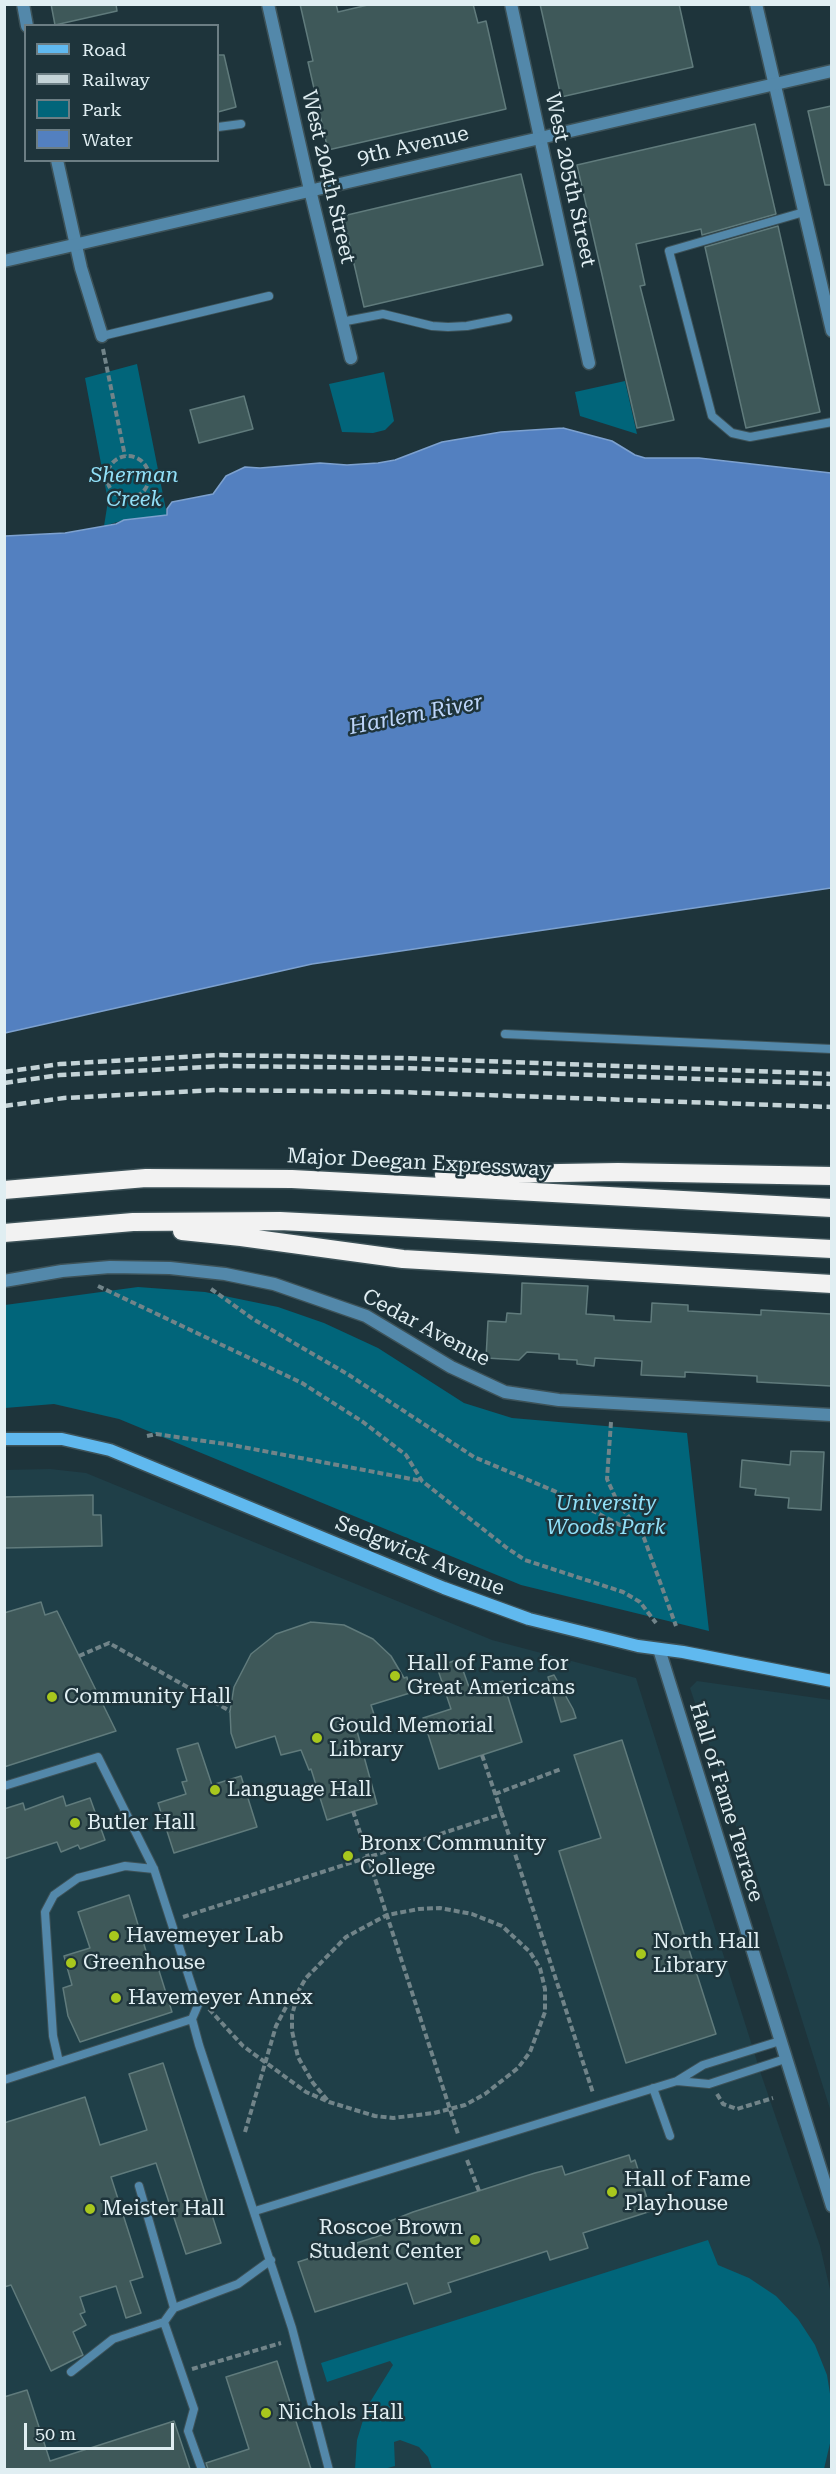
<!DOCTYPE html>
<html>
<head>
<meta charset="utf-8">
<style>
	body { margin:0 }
	#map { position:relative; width:836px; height:2474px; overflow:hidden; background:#1e343b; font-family:"Roboto Serif",serif }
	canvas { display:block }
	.frame { position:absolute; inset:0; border:6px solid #e0eef2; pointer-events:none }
	.legend { position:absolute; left:24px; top:24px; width:195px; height:138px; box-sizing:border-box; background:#1e343b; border:2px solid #6c7e84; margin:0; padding:8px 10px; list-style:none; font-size:18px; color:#e0eef2 }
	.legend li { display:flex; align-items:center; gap:12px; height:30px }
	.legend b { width:30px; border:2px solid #6c7e84 }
	.scale { position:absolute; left:24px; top:2423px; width:150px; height:27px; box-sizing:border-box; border:3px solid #e0eef2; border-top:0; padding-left:8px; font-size:18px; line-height:21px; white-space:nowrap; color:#e0eef2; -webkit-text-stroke:4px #1e343b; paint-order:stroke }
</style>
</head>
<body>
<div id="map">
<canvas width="836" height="2474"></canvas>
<div class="frame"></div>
<ul class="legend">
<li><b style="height:8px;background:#60b9ef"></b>Road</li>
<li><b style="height:8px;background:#c4d3d7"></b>Railway</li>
<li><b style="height:16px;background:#01657a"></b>Park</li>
<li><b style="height:16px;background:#5380c0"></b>Water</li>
</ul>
<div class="scale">50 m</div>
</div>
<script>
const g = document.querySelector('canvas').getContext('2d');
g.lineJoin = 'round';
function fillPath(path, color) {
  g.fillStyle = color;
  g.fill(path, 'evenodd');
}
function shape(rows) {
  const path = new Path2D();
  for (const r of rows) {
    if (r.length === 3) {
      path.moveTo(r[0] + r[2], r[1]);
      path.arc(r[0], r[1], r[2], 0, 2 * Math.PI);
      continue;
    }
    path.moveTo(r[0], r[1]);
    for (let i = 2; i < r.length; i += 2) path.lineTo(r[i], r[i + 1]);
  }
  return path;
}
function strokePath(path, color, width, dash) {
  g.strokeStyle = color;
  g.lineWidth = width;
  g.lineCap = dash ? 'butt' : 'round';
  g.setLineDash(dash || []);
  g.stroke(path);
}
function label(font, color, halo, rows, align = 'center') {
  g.font = font + ' "Roboto Serif",serif';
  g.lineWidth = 5;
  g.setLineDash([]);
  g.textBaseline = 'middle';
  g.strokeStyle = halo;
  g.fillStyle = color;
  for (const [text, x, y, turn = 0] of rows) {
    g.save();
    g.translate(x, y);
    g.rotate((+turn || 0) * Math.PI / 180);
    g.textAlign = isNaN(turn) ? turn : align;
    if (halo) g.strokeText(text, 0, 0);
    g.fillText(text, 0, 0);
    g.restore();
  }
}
fillPath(shape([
	[50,1469,86,1473,492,1640,636,1678,761,2074,820,2246,832,2298,831,2469,5,2469,4,1470],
	[697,1681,831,1700,831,2112,752,1861,745,1853,690,1688]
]), '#1f3f48');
fillPath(shape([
	[137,364,167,515,124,520,104,526,108,501,85,378],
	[384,372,394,421,385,430,373,433,342,432,329,384],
	[625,381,637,434,580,416,575,392],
	[138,1287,205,1292,278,1307,324,1323,378,1348,464,1403,512,1418,687,1433,709,1631,521,1585,119,1419,54,1404,5,1408,5,1305],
	[708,2240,718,2265,749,2278,776,2296,798,2319,815,2345,827,2375,831,2400,831,2439,824,2469,432,2469,428,2457,419,2447,400,2440,394,2442,395,2466,384,2469,355,2469,357,2440,367,2407,393,2365,390,2361,327,2382,321,2363]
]), '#01657a');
const water = shape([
	[563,428,612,441,635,455,645,458,699,458,831,473,831,888,312,964,5,1033,5,536,65,533,116,524,124,520,167,515,167,509,172,502,213,494,226,476,245,467,260,468,320,463,347,465,378,463,395,460,442,442,501,432,563,428]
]);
fillPath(water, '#5380c0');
strokePath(water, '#7da1cf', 1.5);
const building = shape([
	[51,4,116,4,117,11,55,25,51,4],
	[300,4,336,4,338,12,372,4,473,4,478,23,486,21,506,109,328,150,308,62,313,61,300,4],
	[540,4,679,4,693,67,561,97,540,4],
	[218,55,224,55,236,107,218,112,218,55],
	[831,106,831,185,825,185,808,111,831,106],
	[755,124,776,214,702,235,701,229,636,244,645,285,640,286,674,420,637,428,577,165,755,124],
	[521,174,543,265,364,307,343,216,521,174],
	[778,226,820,412,746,428,705,247,778,226],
	[244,396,253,429,199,443,190,410,244,396],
	[522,1283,588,1286,586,1314,614,1316,614,1320,651,1322,652,1303,688,1305,688,1311,761,1315,761,1310,831,1314,831,1386,757,1382,757,1376,685,1372,685,1377,641,1375,642,1361,595,1358,594,1366,577,1364,577,1360,559,1359,559,1354,527,1352,519,1360,486,1358,488,1321,506,1322,507,1313,521,1314,522,1283],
	[791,1451,824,1452,821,1510,788,1508,789,1498,755,1495,756,1489,740,1487,742,1460,790,1465,791,1451],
	[93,1495,93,1515,101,1515,102,1546,4,1548,4,1497,93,1495],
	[41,1602,45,1615,57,1611,116,1731,4,1767,4,1613,41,1602],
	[311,1622,344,1625,373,1639,391,1656,404,1678,407,1677,410,1693,371,1705,377,1724,357,1731,377,1804,327,1820,311,1769,309,1770,301,1750,281,1755,275,1736,236,1748,231,1733,230,1711,234,1687,251,1654,276,1634,311,1622],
	[459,1659,470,1690,503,1681,522,1742,439,1769,423,1718,451,1709,437,1667,459,1659],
	[554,1675,573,1709,576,1718,561,1722,548,1677,554,1675],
	[622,1740,716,2034,626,2063,559,1851,601,1838,574,1755,622,1740],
	[198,1743,212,1785,241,1776,257,1827,174,1853,158,1803,186,1794,182,1782,187,1781,177,1749,198,1743],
	[63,1796,66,1806,90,1798,105,1840,80,1849,78,1845,61,1852,57,1842,4,1859,4,1809,23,1803,25,1810,63,1796],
	[129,1895,149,1961,155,1958,172,2012,80,2042,68,2016,63,1988,72,1985,64,1956,90,1948,78,1912,129,1895],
	[163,2063,221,2243,186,2254,156,2163,111,2177,143,2277,130,2281,141,2313,126,2318,116,2286,80,2297,85,2312,80,2314,86,2325,73,2332,83,2355,51,2371,11,2285,4,2287,4,2123,85,2097,100,2145,147,2130,129,2074,163,2063],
	[629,2155,631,2162,635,2160,651,2211,583,2233,588,2248,550,2260,547,2251,448,2283,451,2292,414,2304,407,2283,315,2312,298,2262,391,2232,388,2222,413,2212,535,2173,562,2166,565,2175,629,2155],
	[277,2361,311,2469,208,2469,206,2463,249,2449,226,2377,277,2361],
	[27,2390,50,2461,174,2421,190,2469,4,2469,4,2397,27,2390]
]);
fillPath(building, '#3e5859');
strokePath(building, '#607b7c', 1.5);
const service = shape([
	[218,127,241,124],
	[804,212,669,251,712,416,732,433,750,437,832,422],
	[341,322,383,314,432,326,448,327,467,326,508,318],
	[102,336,269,296],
	[505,1034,832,1049],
	[4,1786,98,1757,154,1869,198,2005,192,2019,199,2045,292,2328,329,2470],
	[59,2062,53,2036,45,1912,54,1895,78,1878,125,1866,154,1869],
	[4,2080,192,2019],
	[677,2081,709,2084,785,2059],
	[653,2088,670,2136],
	[139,2186,174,2308],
	[255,2211,677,2081,703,2065,780,2041],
	[164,2322,174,2308,238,2284,271,2260],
	[71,2372,113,2339,164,2322,194,2409,188,2431,202,2470]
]);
const minor = shape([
	[23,4,27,26],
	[511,4,589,363],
	[756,4,832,331],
	[57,160,81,268,102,336],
	[310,190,351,358],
	[4,1281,62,1271,110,1267,170,1268,225,1274,274,1284,366,1316,451,1367,505,1392,559,1400,832,1415],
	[659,1649,832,2206]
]);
const tertiary = shape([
	[268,4,310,190],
	[4,261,832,71]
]);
const secondary = shape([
	[4,1439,62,1439,110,1450,444,1588,529,1619,638,1646,683,1652,832,1681]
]);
const motorway = shape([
	[444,1175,618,1172,832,1176],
	[4,1190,146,1178,292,1179,832,1208],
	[182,1231,241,1237,403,1259,832,1284],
	[4,1233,133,1222,280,1221,832,1249]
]);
strokePath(service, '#3d5258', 10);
strokePath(minor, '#3d5258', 15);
strokePath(tertiary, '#3d5258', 15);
strokePath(secondary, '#3d5258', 15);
strokePath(motorway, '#3d5258', 21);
strokePath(shape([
	[103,349,125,456],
	[128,477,21],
	[98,1286,302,1383,363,1422,406,1455,422,1481,507,1548,525,1560,623,1592,640,1602,656,1623],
	[211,1289,253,1319,349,1375,474,1457,559,1493,620,1525,633,1520],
	[611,1422,607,1479,617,1501,644,1538,676,1626],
	[147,1436,156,1434,232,1445,422,1481],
	[79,1656,109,1643,230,1711],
	[482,1755,502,1814],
	[495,1794,561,1769],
	[353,1811,458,2134],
	[183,1917,502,1814,593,2093],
	[209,2009,243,2046,306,2092,329,2102,375,2116,393,2118,434,2113,465,2105,485,2094,518,2068,530,2052,545,2012,545,1989,540,1968,530,1952,502,1926,472,1914,440,1908,419,1909,387,1915,346,1937,306,1978,299,1990,292,2015,292,2031,298,2057,313,2083,329,2102],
	[717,2094,723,2104,737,2109,773,2098],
	[245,2132,276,2026,286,2007,295,1999],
	[467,2160,479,2191],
	[192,2369,281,2343]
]), '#718489', 4, [6, 3]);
strokePath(service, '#5388aa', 8);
strokePath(minor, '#5388aa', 12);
strokePath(tertiary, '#5388aa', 12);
strokePath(secondary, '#60b9ef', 12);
strokePath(motorway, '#f2f2f2', 18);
strokePath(shape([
	[4,1072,60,1064,219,1055,401,1058,832,1074],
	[4,1083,60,1075,224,1066,403,1068,832,1084],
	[4,1106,64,1098,216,1090,399,1092,832,1107]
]), '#c4d3d7', 4.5, [9, 4.5]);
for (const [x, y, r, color] of [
	[395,1676,6,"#a8c71d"],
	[52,1697,6,"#a8c71d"],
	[317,1738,6,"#a8c71d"],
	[215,1790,6,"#a8c71d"],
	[75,1823,6,"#a8c71d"],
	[348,1856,6,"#a8c71d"],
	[114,1936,6,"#a8c71d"],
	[641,1954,6,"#a8c71d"],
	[71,1963,6,"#a8c71d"],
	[116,1998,6,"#a8c71d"],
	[612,2192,6,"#a8c71d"],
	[90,2209,6,"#a8c71d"],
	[475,2240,6,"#a8c71d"],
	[266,2413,6,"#a8c71d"]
]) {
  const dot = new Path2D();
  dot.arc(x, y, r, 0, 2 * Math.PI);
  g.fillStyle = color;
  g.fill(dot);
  strokePath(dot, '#1e343b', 2);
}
label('21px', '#e0eef2', '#1e343b', [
	["9th Avenue",413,146,-13],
	["West 204th Street",328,177,77],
	["West 205th Street",570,180,78],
	["Major Deegan Expressway",419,1163,3],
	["Cedar Avenue",426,1328,28],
	["Sedgwick Avenue",420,1556,22],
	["Hall of Fame Terrace",726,1802,73]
]);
label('italic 21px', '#91e0f8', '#1e343b', [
	["Sherman",134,476],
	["Creek",134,500],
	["University",606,1504],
	["Woods Park",606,1528]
]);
label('21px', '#e0eef2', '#1e343b', [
	["Hall of Fame for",407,1664],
	["Great Americans",407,1688],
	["Community Hall",64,1697],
	["Gould Memorial",329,1726],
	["Library",329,1750],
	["Language Hall",227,1790],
	["Butler Hall",87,1823],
	["Bronx Community",360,1844],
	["College",360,1868],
	["Havemeyer Lab",126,1936],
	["North Hall",653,1942],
	["Library",653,1966],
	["Greenhouse",83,1963],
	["Havemeyer Annex",128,1998],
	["Hall of Fame",624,2180],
	["Playhouse",624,2204],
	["Meister Hall",102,2209],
	["Roscoe Brown",463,2228,"right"],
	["Student Center",463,2252,"right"],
	["Nichols Hall",278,2413]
], 'left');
label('italic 22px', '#bdd5f9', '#1e343b', [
	["Harlem River",416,715,-11]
]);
</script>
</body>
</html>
